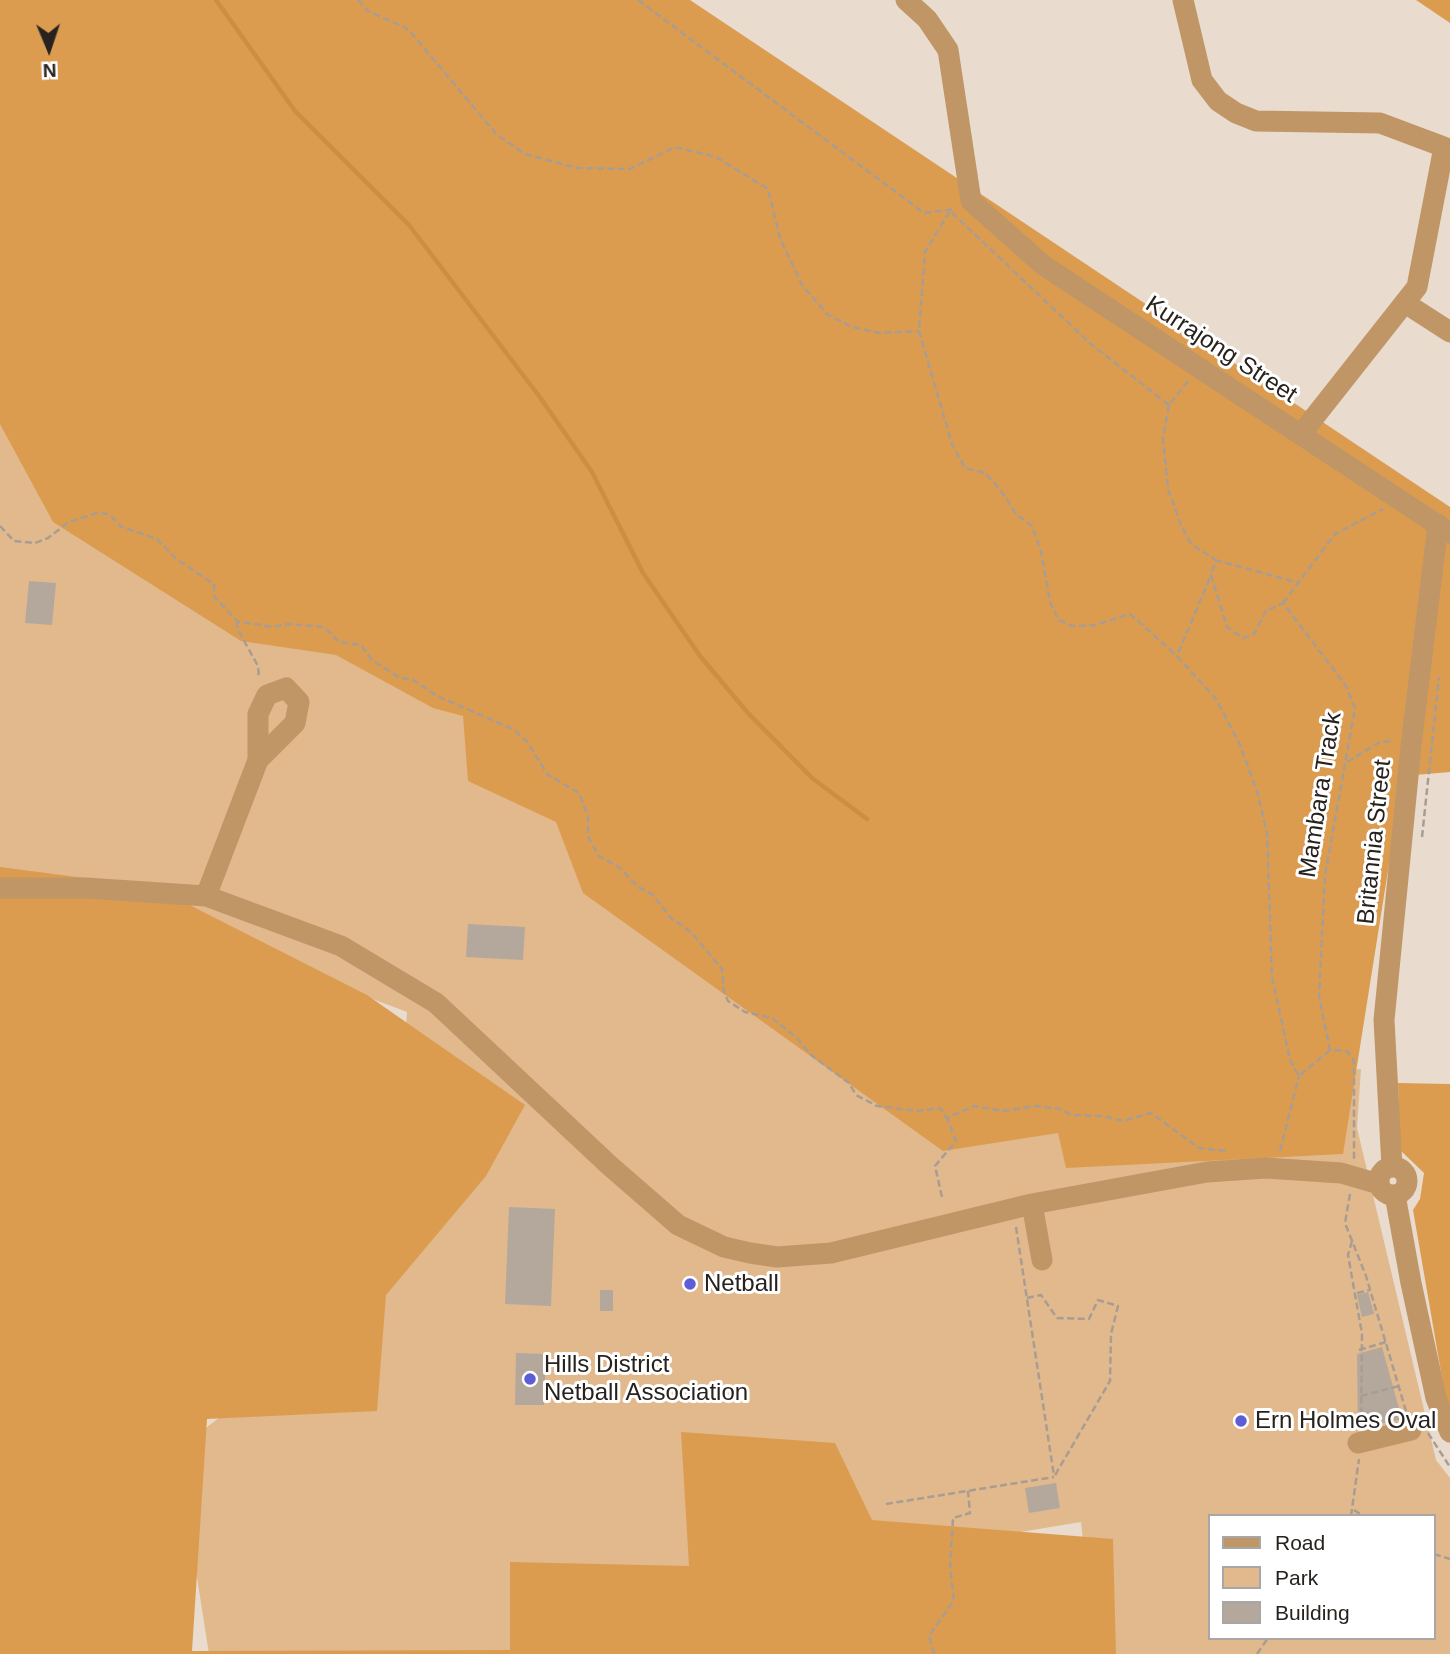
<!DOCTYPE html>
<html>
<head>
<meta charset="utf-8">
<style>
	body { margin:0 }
	#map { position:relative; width:1450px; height:1654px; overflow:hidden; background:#e9dccf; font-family:Arial,sans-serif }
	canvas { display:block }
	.legend { position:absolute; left:1208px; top:1514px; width:228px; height:126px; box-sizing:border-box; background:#fff; border:2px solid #a9a7a5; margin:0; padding:9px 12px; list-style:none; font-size:21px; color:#27221d }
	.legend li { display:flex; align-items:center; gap:14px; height:35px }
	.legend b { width:35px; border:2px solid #a9a7a5 }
	.north { position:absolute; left:14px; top:14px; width:70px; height:70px; -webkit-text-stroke:5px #fff; paint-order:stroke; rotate:178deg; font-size:19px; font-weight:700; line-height:28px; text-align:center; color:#27221d }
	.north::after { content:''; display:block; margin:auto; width:24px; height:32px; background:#27221d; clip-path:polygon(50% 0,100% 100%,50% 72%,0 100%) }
</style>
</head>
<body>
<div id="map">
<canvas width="1450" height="1654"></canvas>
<ul class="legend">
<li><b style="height:9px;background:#c09667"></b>Road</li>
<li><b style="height:19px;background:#e1b98d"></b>Park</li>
<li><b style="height:19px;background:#b4a89c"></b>Building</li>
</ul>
<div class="north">N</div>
</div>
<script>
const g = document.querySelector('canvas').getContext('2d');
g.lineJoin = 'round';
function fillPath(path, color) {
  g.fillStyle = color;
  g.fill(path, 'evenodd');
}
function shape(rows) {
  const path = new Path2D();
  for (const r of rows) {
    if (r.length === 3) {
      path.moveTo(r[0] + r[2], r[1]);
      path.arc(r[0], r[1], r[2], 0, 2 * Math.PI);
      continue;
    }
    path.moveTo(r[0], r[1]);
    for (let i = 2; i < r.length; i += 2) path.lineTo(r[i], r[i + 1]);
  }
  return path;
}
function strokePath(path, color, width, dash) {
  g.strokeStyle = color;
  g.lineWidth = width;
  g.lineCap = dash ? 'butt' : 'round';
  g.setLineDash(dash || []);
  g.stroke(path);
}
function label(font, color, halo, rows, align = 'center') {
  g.font = font + ' Arial,sans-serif';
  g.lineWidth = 6;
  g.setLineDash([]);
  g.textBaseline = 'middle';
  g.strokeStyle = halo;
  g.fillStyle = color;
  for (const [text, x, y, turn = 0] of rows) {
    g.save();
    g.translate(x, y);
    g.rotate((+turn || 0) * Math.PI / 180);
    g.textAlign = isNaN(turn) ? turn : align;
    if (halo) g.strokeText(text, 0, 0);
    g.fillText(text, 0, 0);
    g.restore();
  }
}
fillPath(shape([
	[0,296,1299,1076,1361,1069,1357,1128,1436,1460,1450,1478,1450,1654,1096,1654,1081,1522,766,1574,545,1654,209,1654,177,1450,389,1288,407,1012,206,936,0,936],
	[1210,1516,1434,1516,1434,1638,1210,1638]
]), '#e1b98d');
fillPath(shape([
	[0,0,690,0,1450,507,1450,772,1403,776,1343,1154,1066,1168,1058,1133,943,1151,583,893,556,822,468,781,463,716,433,708,336,655,241,641,53,522,0,424],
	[1416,0,1450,0,1450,23],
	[0,867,154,887,367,995,525,1105,486,1176,386,1295,377,1411,207,1419,192,1651,510,1650,510,1562,689,1566,681,1432,835,1443,872,1520,1113,1539,1116,1654,0,1654],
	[1398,1083,1450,1084,1450,1406,1445,1395,1413,1210,1420,1199,1424,1173,1400,1150]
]), '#dc9c50');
strokePath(shape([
	[216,0,295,111,409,225,539,396,592,472,643,573,700,656,748,713,812,778,867,819]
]), '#cd8e41', 4.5);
fillPath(shape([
	[29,581,56,583,52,625,25,623],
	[468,924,525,927,523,960,466,957],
	[509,1207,555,1209,551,1306,505,1304],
	[600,1290,613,1290,613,1311,600,1311],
	[1368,1292,1374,1314,1362,1317,1357,1295],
	[1382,1347,1402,1419,1358,1429,1357,1354],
	[516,1353,546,1354,544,1405,515,1405],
	[1056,1483,1060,1508,1029,1513,1025,1488]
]), '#b4a89c');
strokePath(shape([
	[358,0,368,11,408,29,497,135,525,154,577,168,630,169,675,147,716,157,768,189,780,238,802,285,828,315,852,327,880,333,919,331],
	[638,0,924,213,955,209],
	[1188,381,1169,405,1163,438,1168,489,1181,525,1191,544,1216,560,1211,575],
	[1169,405,1092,345,950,211,925,252,919,331,952,444,965,468,985,473,1000,489,1016,514,1032,526,1041,551,1050,602,1059,620,1072,626,1095,625,1130,614,1177,656],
	[0,526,14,541,35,543,48,538,69,522,97,513,109,514,120,526,157,539,176,559,214,584,214,596,237,621,272,627,289,624,324,627,339,642,361,645,372,660,400,678,412,679,437,696,515,730,528,743,548,775,579,793,588,816,588,837,599,856,620,868,638,887,652,894,671,918,691,932,722,969,724,992,728,1001,745,1012,772,1018,797,1038,811,1055,849,1083,856,1095,877,1106,918,1111,940,1108,947,1118,974,1106,1003,1111,1036,1106,1060,1109,1071,1115,1103,1116,1123,1121,1151,1113,1199,1148,1228,1151],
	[1215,560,1299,583],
	[1283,603,1335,534,1383,509],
	[237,621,237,628,258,666,259,678],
	[1347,762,1380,742,1394,741],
	[1422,837,1439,677],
	[1330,1050,1299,1076,1290,1060,1272,977,1267,833,1257,791,1240,745,1216,699,1177,656,1211,575,1227,627,1243,638,1254,634,1266,611,1283,603,1346,686,1355,708,1325,876,1319,996,1330,1050,1347,1051,1354,1061,1354,1160],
	[1280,1151,1299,1076],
	[1350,1194,1345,1223,1366,1276,1406,1411],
	[942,1197,935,1166,956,1141,947,1118],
	[1016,1227,1054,1476],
	[1352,1241,1348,1255,1362,1334,1361,1424],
	[1357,1293,1370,1290],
	[1027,1298,1041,1295,1057,1318,1089,1319,1098,1300,1118,1306,1111,1334,1110,1381,1054,1477],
	[1359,1350,1386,1342],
	[1361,1396,1399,1386],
	[1428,1433,1450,1467],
	[886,1504,1054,1477],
	[1354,1510,1363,1516],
	[1351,1516,1359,1459],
	[1434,1554,1450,1559],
	[934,1654,929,1636,954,1600,950,1567,953,1518,970,1513,968,1491],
	[1257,1654,1268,1638]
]), '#a89d93', 2.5, [7, 3.5]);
strokePath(shape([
	[906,0,927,19,948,50,971,201,1043,265,1450,533],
	[1183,0,1202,80,1218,101,1236,113,1256,121,1380,123,1444,147,1417,287,1301,434],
	[1405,303,1450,332],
	[0,888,86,888,206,896,341,946,436,1003,609,1165,678,1225,724,1247,750,1253,777,1257,831,1253,1032,1204,1207,1172,1266,1168,1341,1173,1379,1184],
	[206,896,258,760,295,723,299,702,286,688,267,695,258,714,258,760],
	[1393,1181,14],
	[1392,1167,1384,1020,1411,746,1438,524],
	[1395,1195,1411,1283,1436,1398,1450,1432],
	[1032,1204,1042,1260],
	[1358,1443,1411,1430]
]), '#c09667', 21);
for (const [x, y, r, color] of [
	[690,1284,7,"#5d5dd5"],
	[530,1379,7,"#5d5dd5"],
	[1241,1421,7,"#5d5dd5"]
]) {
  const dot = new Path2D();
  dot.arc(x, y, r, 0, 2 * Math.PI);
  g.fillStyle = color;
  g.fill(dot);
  strokePath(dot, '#fff', 2.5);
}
label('24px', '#27221d', '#fff', [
	["Kurrajong Street",1221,350,33],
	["Mambara Track",1321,795,-81],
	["Britannia Street",1375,842,-84]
]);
label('24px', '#27221d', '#fff', [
	["Netball",704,1284],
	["Hills District",544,1365],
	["Netball Association",544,1393],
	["Ern Holmes Oval",1255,1421]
], 'left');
</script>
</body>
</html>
